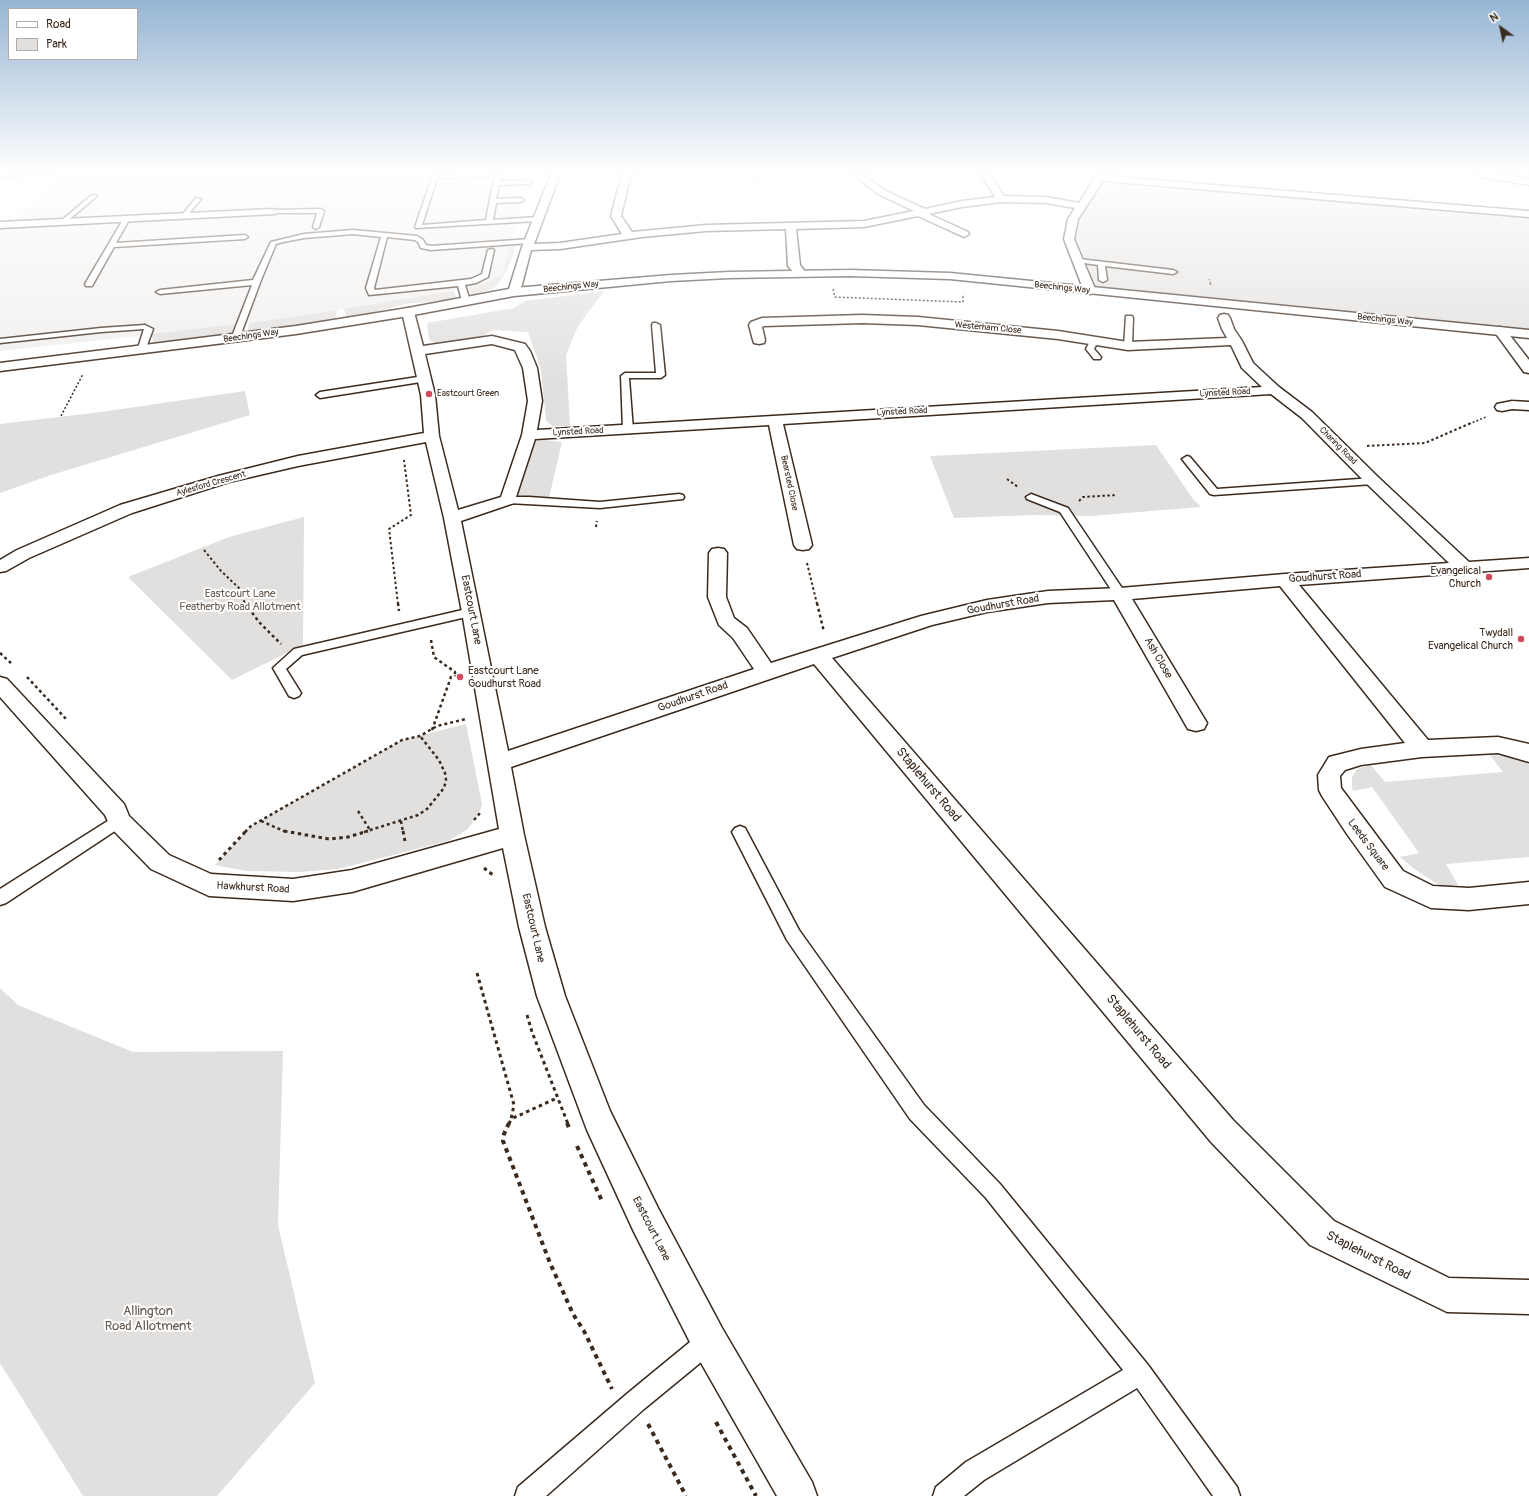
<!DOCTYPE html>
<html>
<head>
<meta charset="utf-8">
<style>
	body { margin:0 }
	#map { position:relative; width:1529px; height:1496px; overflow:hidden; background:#fff; font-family:Pangolin,sans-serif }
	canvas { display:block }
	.legend { position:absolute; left:8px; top:8px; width:130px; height:52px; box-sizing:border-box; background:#fff; border:1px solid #b1aaa5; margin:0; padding:5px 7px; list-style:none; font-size:12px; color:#3b2a1e }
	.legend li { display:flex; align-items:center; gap:8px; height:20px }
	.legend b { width:20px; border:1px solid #b1aaa5 }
	.north { position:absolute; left:1481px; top:8px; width:40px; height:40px; -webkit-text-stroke:3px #fff; paint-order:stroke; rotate:327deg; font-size:11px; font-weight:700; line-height:16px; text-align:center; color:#3b2a1e }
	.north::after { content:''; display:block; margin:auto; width:14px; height:18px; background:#3b2a1e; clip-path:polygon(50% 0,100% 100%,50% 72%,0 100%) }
</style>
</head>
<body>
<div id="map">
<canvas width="1529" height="1496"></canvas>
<ul class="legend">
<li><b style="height:5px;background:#fff"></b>Road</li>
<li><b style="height:11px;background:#e2e0de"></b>Park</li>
</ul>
<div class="north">N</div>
</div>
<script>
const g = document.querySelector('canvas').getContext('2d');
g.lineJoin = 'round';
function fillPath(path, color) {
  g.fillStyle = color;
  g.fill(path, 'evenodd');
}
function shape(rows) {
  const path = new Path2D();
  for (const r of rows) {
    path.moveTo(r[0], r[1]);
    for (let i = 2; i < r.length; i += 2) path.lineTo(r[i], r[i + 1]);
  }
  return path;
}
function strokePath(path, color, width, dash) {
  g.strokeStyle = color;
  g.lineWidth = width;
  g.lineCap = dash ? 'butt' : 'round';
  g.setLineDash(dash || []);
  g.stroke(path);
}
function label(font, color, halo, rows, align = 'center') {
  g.font = font + ' Pangolin,sans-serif';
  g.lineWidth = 4;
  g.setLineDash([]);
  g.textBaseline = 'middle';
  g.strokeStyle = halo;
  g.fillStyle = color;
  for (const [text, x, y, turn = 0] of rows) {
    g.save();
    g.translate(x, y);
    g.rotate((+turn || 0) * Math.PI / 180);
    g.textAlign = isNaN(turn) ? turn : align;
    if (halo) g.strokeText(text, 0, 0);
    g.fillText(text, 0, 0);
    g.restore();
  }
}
fillPath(shape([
	[0,174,536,174,518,216,503,274,475,288,337,310,212,328,0,351,0,228,5,228,61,178,0,180]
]), '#f1efee');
fillPath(shape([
	[1099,178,1529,217,1529,334,1090,291,1069,239,1073,219],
	[510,245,516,246,508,268,498,284,492,289,480,293,481,294,472,296,469,289,475,288,503,274],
	[454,291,457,299,405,304,352,318,346,316,344,309],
	[604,291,578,326,566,355,570,426,552,426,546,420,541,370,528,332,493,330,481,337,444,342,435,343,429,340,427,323,514,308,525,301],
	[337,310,336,318,328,322,251,332,248,330,249,323],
	[237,324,235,330,228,335,154,344,151,334],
	[245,391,250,415,51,475,0,493,0,424,101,412],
	[537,439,562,442,549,498,515,497],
	[1156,445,1193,499,1201,507,1090,516,1036,515,954,518,930,456],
	[304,517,303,645,232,680,128,577,229,537],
	[466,724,482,804,480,811,468,829,448,841,338,869,300,872,246,871,215,865,251,826,402,740],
	[1490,755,1506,756,1520,759,1529,765,1529,857,1446,864,1458,885,1444,886,1434,882,1413,868,1400,857,1419,853,1372,787,1353,791,1352,787,1352,777,1357,769,1371,765,1385,782,1503,772],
	[0,988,18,1005,133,1052,283,1051,278,1225,315,1383,217,1496,83,1496,0,1363]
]), '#e2e0de');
const lane = shape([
	[455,174,492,174,489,176,437,178,422,225,486,220,495,174,501,174,500,181,529,180,532,182,529,184,499,185,496,199,521,198,524,200,521,202,496,203,493,220,537,217,540,219,537,221,416,228,415,227,433,175,455,174],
	[92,195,97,196,66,222,62,222,62,220,92,195],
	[196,198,201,199,186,217,182,217,182,215,196,198],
	[272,210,321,209,324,211,319,227,316,229,313,227,317,213,270,213,269,212,272,210],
	[127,216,130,218,116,243,245,235,248,237,245,239,114,247,92,286,86,286,85,284,124,218,127,216],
	[353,230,417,236,423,240,426,245,431,246,530,239,533,241,530,243,431,250,421,248,418,242,415,240,387,237,374,288,375,290,471,279,482,274,488,250,493,249,494,250,488,277,476,283,465,285,470,301,466,303,462,301,458,286,369,295,366,288,381,237,353,234,304,238,283,242,276,244,261,280,239,339,235,341,231,339,252,285,160,294,156,292,160,290,253,280,271,242,304,234,353,230],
	[1079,259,1173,270,1177,272,1173,274,1105,266,1107,280,1103,282,1099,280,1098,265,1077,262,1077,260,1079,259],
	[1126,316,1132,316,1133,318,1132,346,1128,348,1124,346,1126,316],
	[653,323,656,323,660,325,665,375,661,378,629,378,633,430,628,433,623,430,621,376,625,373,656,373,652,325,653,323],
	[145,325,153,329,145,351,141,353,137,351,144,329,101,332,0,343,0,339,101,328,145,325],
	[1091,339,1094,339,1098,341,1094,349,1101,357,1100,359,1094,359,1086,349,1091,339],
	[424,376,427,377,428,379,427,381,320,398,316,395,320,392,424,376],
	[1187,456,1190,457,1217,489,1373,478,1378,481,1373,484,1214,495,1210,494,1182,459,1187,456],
	[679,494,683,495,684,497,683,499,600,508,508,503,503,500,508,497,529,497,600,502,679,494],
	[1031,494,1068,508,1126,594,1124,597,1116,597,1060,512,1027,499,1026,497,1031,494],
	[471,608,475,609,477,612,475,615,302,655,286,669,301,693,299,696,294,698,289,696,273,668,294,649,471,608],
	[119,815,124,817,127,821,124,825,6,903,0,905,0,889,114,817,119,815],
	[740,826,745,828,799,930,924,1105,1000,1184,1148,1365,1237,1487,1240,1496,1213,1496,1137,1388,984,1480,964,1496,933,1496,936,1487,966,1462,1123,1370,986,1198,910,1119,787,940,732,832,735,828,740,826],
	[709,1330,717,1333,720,1341,717,1349,644,1409,546,1496,515,1496,518,1487,628,1393,701,1333,709,1330]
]);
const street = shape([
	[551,174,560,174,534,244,560,243,622,234,611,216,621,177,625,174,635,174,630,178,621,216,632,232,706,225,864,221,914,211,878,194,853,174,862,174,884,190,925,209,962,201,995,197,981,174,989,174,1004,196,1046,197,1079,203,1096,176,1099,174,1107,174,1106,176,1529,211,1529,217,1103,181,1078,219,1074,239,1096,291,1094,293,1090,294,1086,293,1084,291,1064,239,1068,219,1075,208,1046,203,1001,202,962,207,929,214,968,232,969,234,964,237,918,216,864,227,796,229,800,265,806,273,800,276,796,275,788,266,786,229,706,231,642,237,560,249,531,250,520,292,518,294,510,294,508,292,522,247,551,174],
	[1477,174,1495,174,1529,179,1529,185,1482,177,1477,174],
	[272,209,275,210,277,212,275,214,0,228,0,222,272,209],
	[408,308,412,309,414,312,423,346,492,336,525,344,530,351,537,368,542,401,537,430,1262,387,1242,368,1231,345,1128,350,1058,339,918,325,862,323,764,326,762,327,765,340,764,343,759,344,754,343,753,340,749,325,751,322,762,318,862,315,918,317,1058,331,1128,342,1227,338,1222,329,1218,318,1220,315,1224,314,1228,315,1230,318,1234,329,1242,341,1253,363,1279,387,1312,412,1379,478,1469,562,1529,558,1529,568,1299,585,1428,740,1498,737,1529,744,1529,762,1498,753,1422,757,1361,765,1345,770,1340,776,1341,788,1403,871,1433,886,1469,888,1529,882,1529,904,1469,910,1431,908,1385,887,1347,834,1322,796,1319,790,1318,775,1329,757,1361,749,1405,743,1280,586,1132,599,1207,723,1204,729,1196,731,1188,729,1114,600,1048,603,987,612,932,625,832,658,1233,1120,1334,1221,1449,1278,1529,1280,1529,1314,1447,1312,1310,1245,1211,1142,814,664,511,767,524,835,545,927,565,996,610,1111,658,1208,722,1328,812,1482,817,1496,777,1496,696,1354,634,1232,587,1130,537,996,519,927,503,848,352,892,293,901,209,896,151,869,111,828,105,815,0,697,0,677,7,679,124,804,129,816,169,855,211,874,293,879,352,870,499,829,462,612,444,518,426,442,298,466,229,482,132,513,29,558,6,571,0,572,0,560,17,550,120,505,218,476,298,456,424,433,421,395,402,312,404,309,408,308],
	[492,344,515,350,523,368,528,401,522,435,501,497,458,510,439,436,435,395,425,354,492,344],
	[1271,394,1302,418,1367,484,1449,563,1285,574,1120,588,1048,591,987,600,921,616,771,663,747,628,734,618,726,597,727,553,724,549,718,548,712,549,709,553,708,597,719,625,733,638,754,669,508,751,461,521,514,503,535,439,769,425,794,545,797,549,803,550,809,549,812,545,783,424,1271,394],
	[1500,327,1504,328,1529,360,1529,373,1524,372,1494,331,1496,328,1500,327],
	[1512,401,1529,402,1529,410,1512,409,1502,411,1497,410,1495,407,1497,404,1512,401]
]);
const secondary = shape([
	[850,270,950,273,1529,330,1529,338,950,279,850,276,729,278,671,281,514,296,408,316,296,334,0,371,0,363,296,326,408,308,514,288,671,275,729,272,850,270]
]);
strokePath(lane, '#3b2a1e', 3);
strokePath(street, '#3b2a1e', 3);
strokePath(secondary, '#3b2a1e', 3);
strokePath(shape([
	[753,174,756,189],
	[1209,279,1211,284]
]), '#3b2a1e', 1, [1.5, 1.5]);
strokePath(shape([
	[1210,283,1211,285],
	[833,289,835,297,963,302,963,294],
	[61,416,83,374],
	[1469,424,1486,417]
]), '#3b2a1e', 1.5, [2, 2]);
strokePath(shape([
	[1367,446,1425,443,1471,423],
	[1007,479,1018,487],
	[1079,501,1083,497,1117,495],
	[596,527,597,521],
	[204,550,221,571,240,589,245,604],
	[807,563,817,604],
	[398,604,389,529,411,515,404,460]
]), '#3b2a1e', 2, [2.5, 2.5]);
strokePath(shape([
	[245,603,259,622,281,644],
	[398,603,399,611],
	[817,603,824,632],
	[431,640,434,657,455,672,455,676],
	[0,653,13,665],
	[27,677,67,720],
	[432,730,451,677,459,675],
	[358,811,370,830],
	[474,820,481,812],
	[261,821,286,832],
	[401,821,403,832],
	[245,832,251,826,402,740,420,736,437,726,466,719],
	[364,832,418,815,427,809,444,788,446,780,445,773,439,760,420,736]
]), '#3b2a1e', 2.5, [3, 3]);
strokePath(shape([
	[284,831,329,839,348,837,368,831],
	[403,831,405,841],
	[219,860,246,831],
	[484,868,493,875],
	[477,973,514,1105,511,1119,557,1098],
	[527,1015,532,1032,568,1124],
	[509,1124,511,1119]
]), '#3b2a1e', 3, [3.5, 3.5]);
strokePath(shape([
	[509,1123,504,1134,503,1141,550,1263,573,1314,584,1331,612,1389],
	[567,1123,570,1130],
	[577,1146,602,1201],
	[716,1422,756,1496],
	[648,1424,686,1496]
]), '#3b2a1e', 4, [4.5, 4.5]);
fillPath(lane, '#fff');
fillPath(street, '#fff');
fillPath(secondary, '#fff');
strokePath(shape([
	[0,177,57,174]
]), '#3b2a1e', 1.5);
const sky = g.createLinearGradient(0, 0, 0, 383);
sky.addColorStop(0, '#96b5d3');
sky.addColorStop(0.45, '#fff');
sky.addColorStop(1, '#ffffff00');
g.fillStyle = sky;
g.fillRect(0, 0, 1529, 383);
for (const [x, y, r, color] of [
	[429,394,4,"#d1495b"],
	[1489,577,4,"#d1495b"],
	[1521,639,4,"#d1495b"],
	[460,677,4,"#d1495b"]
]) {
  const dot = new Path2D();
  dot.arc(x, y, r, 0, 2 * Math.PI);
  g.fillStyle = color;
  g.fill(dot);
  strokePath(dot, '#fff', 1.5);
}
label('9px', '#3b2a1e', '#fff', [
	["Beechings Way",571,287,-6],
	["Beechings Way",1062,288,6],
	["Beechings Way",1385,320,6],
	["Westerham Close",988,328,5],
	["Beechings Way",251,336,-8],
	["Lynsted Road",1225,393,-3],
	["Lynsted Road",902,412,-3],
	["Lynsted Road",578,432,-3],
	["Charing Road",1338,446,45],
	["Bearsted Close",789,483,78],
	["Aylesford Crescent",211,484,-16]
]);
label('9px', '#3b2a1e', '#fff', [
	["Eastcourt Green",437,394]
], 'left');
label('11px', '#3b2a1e', '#fff', [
	["Evangelical",1481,571],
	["Church",1481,584],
	["Twydall",1513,633],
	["Evangelical Church",1513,646],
	["Eastcourt Lane",468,671,"left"],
	["Goudhurst Road",468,684,"left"]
], 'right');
label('11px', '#3b2a1e', '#fff', [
	["Goudhurst Road",1325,577,-4],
	["Goudhurst Road",1003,605,-10],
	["Eastcourt Lane",471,610,79],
	["Ash Close",1158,658,60],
	["Goudhurst Road",693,697,-19],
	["Leeds Square",1368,845,53],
	["Hawkhurst Road",253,888,3],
	["Eastcourt Lane",533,928,77],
	["Eastcourt Lane",651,1229,63]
]);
label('11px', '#65584e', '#fff', [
	["Eastcourt Lane",240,594],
	["Featherby Road Allotment",240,607]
]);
label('13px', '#3b2a1e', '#fff', [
	["Staplehurst Road",928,785,50],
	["Staplehurst Road",1138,1032,50],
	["Staplehurst Road",1368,1256,27]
]);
label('13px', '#65584e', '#fff', [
	["Allington",148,1312],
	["Road Allotment",148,1327]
]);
</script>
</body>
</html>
